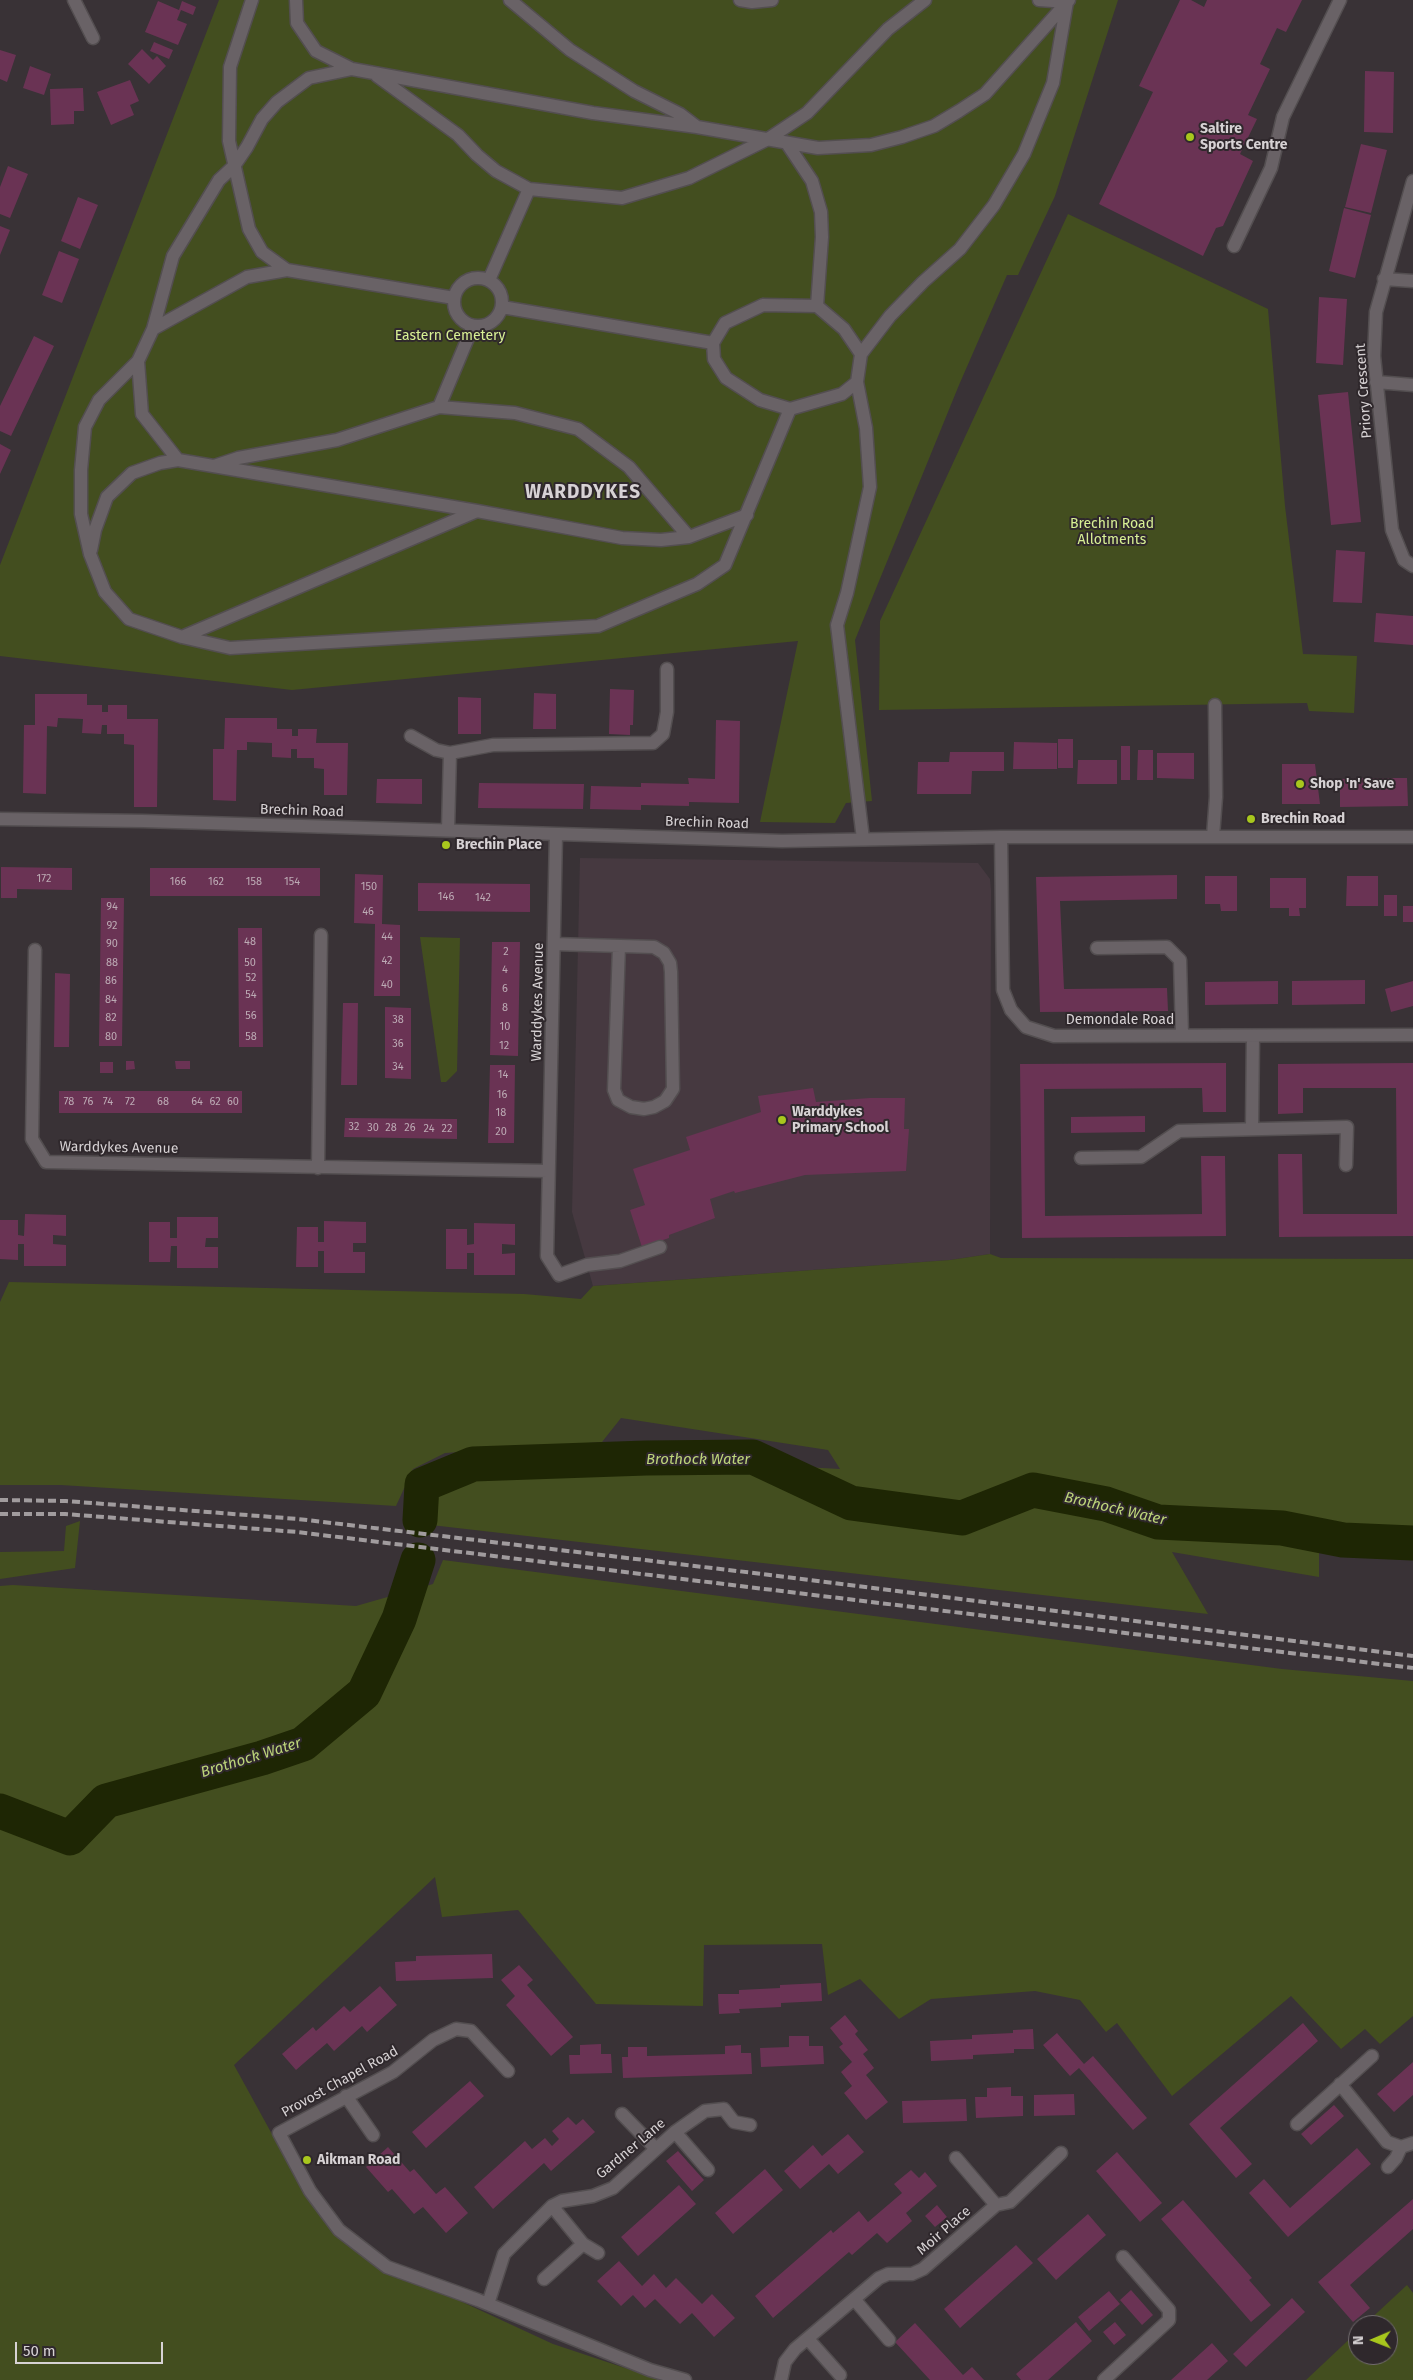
<!DOCTYPE html>
<html>
<head>
<meta charset="utf-8">
<style>
	body { margin:0 }
	#map { position:relative; width:1413px; height:2380px; overflow:hidden; background:#393236; font-family:"Fira Sans",sans-serif }
	canvas { display:block }
	.north { position:absolute; left:1348px; top:2315px; width:50px; height:50px; box-sizing:border-box; background:#2f282c; border:1px solid #726c6f; border-radius:50%; rotate:269deg; font-size:14px; font-weight:700; line-height:20px; text-align:center; color:#d7d2d4 }
	.north::after { content:''; display:block; margin:auto; width:18px; height:22px; background:#a8c71d; clip-path:polygon(50% 0,100% 100%,50% 72%,0 100%) }
	.scale { position:absolute; left:15px; top:2342px; width:148px; height:22px; box-sizing:border-box; border:2px solid #d7d2d4; border-top:0; padding-left:6px; font-size:15px; line-height:18px; white-space:nowrap; color:#d7d2d4; -webkit-text-stroke:4px #2f282c; paint-order:stroke }
</style>
</head>
<body>
<div id="map">
<canvas width="1413" height="2380"></canvas>
<div class="north">N</div>
<div class="scale">50 m</div>
</div>
<script>
const g = document.querySelector('canvas').getContext('2d');
g.lineJoin = 'round';
function fillPath(path, color) {
  g.fillStyle = color;
  g.fill(path, 'evenodd');
}
function shape(rows) {
  const path = new Path2D();
  for (const r of rows) {
    if (r.length === 3) {
      path.moveTo(r[0] + r[2], r[1]);
      path.arc(r[0], r[1], r[2], 0, 2 * Math.PI);
      continue;
    }
    path.moveTo(r[0], r[1]);
    for (let i = 2; i < r.length; i += 2) path.lineTo(r[i], r[i + 1]);
  }
  return path;
}
function strokePath(path, color, width, dash) {
  g.strokeStyle = color;
  g.lineWidth = width;
  g.lineCap = dash ? 'butt' : 'round';
  g.setLineDash(dash || []);
  g.stroke(path);
}
function label(font, color, halo, rows, align = 'center') {
  g.font = font + ' "Fira Sans",sans-serif';
  g.lineWidth = 4;
  g.setLineDash([]);
  g.textBaseline = 'middle';
  g.strokeStyle = halo;
  g.fillStyle = color;
  for (const [text, x, y, turn = 0] of rows) {
    g.save();
    g.translate(x, y);
    g.rotate((+turn || 0) * Math.PI / 180);
    g.textAlign = isNaN(turn) ? turn : align;
    if (halo) g.strokeText(text, 0, 0);
    g.fillText(text, 0, 0);
    g.restore();
  }
}
fillPath(shape([
	[580,858,978,863,990,879,991,890,990,1254,950,1260,593,1286,572,1212]
]), '#463940');
fillPath(shape([
	[219,0,1118,0,1055,196,1018,275,1007,275,959,385,855,640,872,801,846,803,835,823,760,822,798,641,292,690,0,656,0,565],
	[1068,214,1268,309,1285,506,1303,654,1357,656,1354,713,1309,711,1307,703,879,710,880,621],
	[420,937,460,938,457,1071,446,1082,441,1082],
	[990,1254,1001,1258,1413,1259,1413,1559,1319,1547,1319,1577,1172,1552,1208,1614,431,1525,432,1490,478,1472,750,1464,840,1469,828,1450,621,1418,602,1442,445,1453,413,1469,396,1506,61,1485,0,1485,0,1302,9,1282,524,1294,581,1299,593,1286,950,1260],
	[80,1521,75,1568,0,1579,0,1552,64,1551,66,1526],
	[443,1560,1282,1669,1413,1681,1413,2016,1380,2044,1365,2029,1341,2049,1291,1996,1172,2096,1117,2023,1106,2032,1080,2000,1035,1991,931,1999,899,2019,860,1979,828,1995,822,1944,704,1945,703,2006,596,2004,518,1910,442,1917,435,1877,234,2065,301,2187,363,2256,553,2344,661,2380,0,2380,0,1586,13,1585,356,1606,433,1584],
	[1407,2285,1413,2293,1413,2380,1306,2380,1358,2331,1358,2355,1388,2355,1388,2325,1364,2325]
]), '#434e1f');
strokePath(shape([
	[420,1520,422,1485,473,1464,646,1458,753,1457,851,1503,962,1518,1033,1490,1106,1504,1158,1522,1282,1528,1343,1540,1413,1543],
	[0,1811,70,1838,106,1801,262,1758,303,1744,364,1693,399,1619,418,1560]
]), '#1e2604', 35);
fillPath(shape([
	[1180,0,1191,0,1204,7,1207,0,1302,0,1286,32,1277,28,1260,64,1270,69,1248,115,1257,119,1240,154,1253,161,1223,226,1216,228,1203,256,1099,204,1153,92,1139,86],
	[158,1,179,10,182,1,196,7,193,15,181,10,177,20,187,24,178,45,145,32],
	[154,42,173,50,169,59,150,51],
	[142,49,153,60,157,56,166,66,149,84,128,64],
	[0,50,16,55,7,82,0,79],
	[30,66,51,74,44,95,23,88],
	[1365,71,1394,72,1393,133,1364,132],
	[130,80,139,101,130,105,134,115,111,125,97,92],
	[83,88,84,111,74,111,74,124,51,125,50,89],
	[1361,144,1387,150,1371,213,1345,207],
	[8,166,28,174,10,218,0,214,0,187],
	[78,197,98,205,80,249,61,241],
	[1344,208,1371,215,1355,278,1329,271],
	[0,226,10,230,0,255],
	[59,251,79,259,62,303,42,295],
	[1319,297,1347,299,1343,365,1316,363],
	[34,336,54,346,11,436,0,431,0,406],
	[1348,392,1361,522,1331,525,1318,395],
	[0,444,11,450,0,474],
	[1336,550,1365,552,1362,603,1333,602],
	[1376,613,1413,616,1413,645,1374,642],
	[610,689,634,690,633,725,630,725,630,735,609,734],
	[534,693,556,694,556,729,533,729],
	[35,694,87,694,87,705,102,705,102,712,108,712,108,705,127,705,127,719,158,719,157,807,134,807,134,745,124,744,124,734,107,734,107,725,102,725,101,734,82,733,83,719,58,718,57,727,47,726,46,794,23,793,24,725,35,725],
	[458,697,481,698,481,734,458,734],
	[225,718,277,718,277,729,292,729,292,736,298,736,298,729,317,729,316,743,348,743,347,795,324,795,324,769,314,768,314,758,297,758,297,749,291,749,291,758,272,757,272,743,247,742,247,750,237,750,236,801,213,800,213,749,224,749],
	[716,720,740,721,739,803,689,802,689,806,641,805,641,810,590,809,591,786,641,787,641,783,689,784,688,778,715,779],
	[1058,739,1073,739,1073,768,1058,768],
	[1014,742,1057,743,1057,769,1013,769],
	[1121,746,1130,746,1130,780,1121,780],
	[1138,750,1153,750,1153,780,1137,780],
	[950,752,1004,752,1004,771,972,771,971,794,917,794,918,762,949,762],
	[1157,753,1194,753,1194,779,1157,778],
	[1078,760,1117,760,1117,784,1077,784],
	[1282,764,1315,764,1320,804,1282,804],
	[1374,778,1407,778,1408,806,1340,807,1340,779],
	[377,779,422,779,422,804,376,803],
	[479,783,584,784,583,809,478,808],
	[1,867,72,868,72,890,17,889,17,898,1,898],
	[150,868,320,868,320,896,150,896],
	[355,874,383,875,382,924,400,925,400,996,374,996,375,924,354,923],
	[1177,875,1177,899,1060,901,1064,989,1167,988,1168,1011,1040,1012,1036,877],
	[1205,876,1237,876,1237,911,1221,911,1220,904,1205,904],
	[1347,876,1378,876,1378,906,1346,906],
	[1270,878,1306,878,1306,908,1299,908,1300,916,1289,916,1289,908,1270,908],
	[418,883,530,884,530,912,418,911],
	[1384,895,1397,895,1397,916,1384,916],
	[101,898,124,898,122,1046,99,1046],
	[1403,906,1413,906,1413,922,1403,922],
	[238,928,262,928,263,1047,239,1047],
	[492,942,520,942,518,1056,490,1055],
	[55,973,70,974,69,1047,54,1047],
	[1365,980,1365,1004,1292,1005,1292,981],
	[1278,981,1278,1004,1205,1005,1205,982],
	[1413,981,1413,1006,1391,1012,1385,989],
	[343,1003,358,1003,357,1085,341,1085],
	[385,1007,411,1008,411,1079,385,1078],
	[126,1061,134,1061,135,1069,126,1070],
	[175,1061,190,1061,190,1069,176,1069],
	[100,1062,113,1062,113,1073,100,1073],
	[1226,1063,1226,1112,1203,1112,1202,1088,1044,1089,1045,1216,1202,1214,1201,1156,1225,1156,1226,1236,1022,1238,1020,1064],
	[1413,1063,1413,1236,1279,1237,1278,1154,1302,1154,1303,1214,1397,1214,1396,1088,1303,1088,1303,1113,1278,1114,1278,1064],
	[490,1065,515,1065,514,1143,488,1143],
	[813,1088,816,1102,870,1098,905,1098,904,1129,909,1129,906,1171,805,1175,735,1193,734,1191,710,1199,715,1218,669,1235,669,1238,642,1247,630,1210,645,1205,633,1169,690,1150,686,1137,761,1112,758,1096],
	[59,1091,242,1091,242,1113,59,1113],
	[1145,1116,1145,1132,1071,1133,1071,1117],
	[345,1118,457,1119,457,1139,344,1137],
	[25,1214,66,1215,66,1236,53,1235,53,1244,66,1245,66,1266,24,1266,24,1244,18,1244,18,1260,0,1259,0,1220,18,1220,18,1235,24,1236],
	[177,1217,218,1217,218,1238,206,1238,205,1247,218,1247,218,1268,177,1268,177,1246,171,1246,170,1262,149,1262,149,1222,170,1222,170,1238,177,1238],
	[324,1221,366,1222,366,1243,353,1243,353,1252,365,1252,365,1273,324,1273,324,1251,318,1251,318,1267,296,1267,297,1227,318,1227,318,1242,324,1242],
	[474,1223,515,1224,515,1245,502,1244,502,1254,515,1253,515,1275,474,1275,474,1253,467,1253,467,1269,446,1269,446,1229,467,1229,467,1245,474,1244],
	[492,1954,493,1978,396,1981,395,1962,416,1961,416,1956],
	[519,1965,533,1980,527,1985,573,2037,551,2056,506,2005,515,1996,501,1980],
	[821,1983,822,2001,781,2003,781,2007,739,2009,740,2013,719,2014,718,1994,739,1994,739,1990,780,1988,780,1985],
	[380,1986,397,2005,367,2032,362,2026,334,2051,327,2043,296,2070,282,2054,313,2027,316,2031,344,2006,350,2012],
	[845,2015,858,2031,855,2034,868,2050,863,2054,874,2068,866,2075,888,2102,866,2120,844,2093,852,2086,841,2072,852,2062,839,2047,843,2044,830,2028],
	[1303,2023,1318,2041,1220,2128,1252,2164,1236,2178,1189,2124],
	[1033,2029,1034,2049,1014,2049,1014,2053,973,2055,973,2059,931,2061,930,2041,972,2039,972,2035,1013,2033,1013,2030],
	[1057,2033,1084,2064,1093,2056,1147,2118,1133,2130,1079,2068,1070,2076,1043,2045],
	[789,2036,809,2036,809,2046,823,2046,824,2064,761,2067,760,2048,789,2047],
	[601,2044,601,2054,611,2054,612,2073,570,2074,569,2055,580,2055,580,2045],
	[741,2045,741,2053,751,2053,752,2074,623,2078,622,2057,628,2057,628,2047,647,2047,647,2056,725,2054,725,2046],
	[1413,2062,1413,2095,1394,2112,1377,2094],
	[470,2081,484,2096,426,2148,412,2132],
	[1011,2087,1011,2096,1023,2096,1023,2116,976,2118,975,2097,987,2097,987,2088],
	[1074,2094,1075,2115,1034,2116,1034,2095],
	[966,2099,967,2121,903,2123,902,2101],
	[1334,2105,1344,2116,1311,2145,1301,2134],
	[568,2117,576,2125,583,2119,595,2132,551,2171,544,2163,493,2209,474,2187,525,2141,532,2149,545,2138,552,2146,559,2139,552,2131],
	[848,2134,864,2152,838,2174,829,2164,800,2189,784,2171,813,2145,822,2156],
	[388,2147,410,2172,414,2169,436,2194,445,2187,468,2213,446,2233,423,2207,414,2214,392,2189,388,2192,366,2167],
	[1357,2148,1371,2164,1288,2237,1249,2193,1264,2179,1290,2208],
	[678,2151,704,2180,692,2191,666,2161],
	[1117,2152,1162,2203,1140,2222,1096,2171],
	[765,2169,783,2190,733,2234,715,2213],
	[911,2170,919,2178,925,2172,937,2186,906,2213,912,2221,887,2243,877,2233,852,2255,849,2252,773,2318,755,2296,831,2230,833,2233,859,2211,868,2222,902,2193,894,2184],
	[679,2185,696,2204,638,2256,621,2237],
	[1413,2199,1413,2229,1350,2285,1370,2308,1353,2322,1318,2282],
	[1183,2200,1252,2278,1249,2280,1271,2305,1251,2322,1161,2219],
	[937,2205,947,2217,935,2227,925,2216],
	[1088,2214,1106,2235,1056,2280,1037,2259],
	[1016,2245,1033,2263,960,2328,944,2309],
	[619,2261,642,2286,654,2274,666,2288,676,2278,702,2304,712,2294,735,2318,714,2337,692,2313,680,2324,655,2299,645,2308,633,2295,621,2306,597,2281],
	[1131,2290,1153,2315,1142,2325,1120,2300],
	[1109,2291,1120,2304,1089,2331,1078,2317],
	[1292,2298,1305,2312,1246,2367,1233,2354],
	[1076,2322,1092,2341,1048,2380,1021,2380,1016,2374],
	[1115,2322,1126,2335,1114,2345,1103,2332],
	[915,2323,963,2375,972,2367,984,2380,930,2380,895,2342],
	[1212,2343,1228,2361,1207,2380,1171,2380]
]), '#6a3354');
const minor = shape([
	[74,0,93,38],
	[252,0,230,67,229,141,249,229,262,252,287,270,454,298],
	[296,0,297,23,316,51,352,69],
	[510,0,570,50,634,91,680,114,697,127,818,148,871,145,902,137,934,126,959,111,985,94,1069,0],
	[740,0,752,2,772,0],
	[377,76,458,135,477,155,496,171,529,189,489,280],
	[788,145,812,181,821,212,822,237,817,306],
	[1413,181,1376,312,1374,356,1392,530,1404,560,1413,566],
	[529,189,622,198,689,178,768,139,807,113,888,29,925,0],
	[1234,246,1271,168,1283,117,1340,0],
	[287,270,247,277,153,329,138,361,142,414,178,460,477,511,622,538,661,540,689,537,747,515],
	[478,302,24],
	[1384,279,1413,281],
	[763,305,817,306,844,329,861,354,857,382,842,394,790,409,760,400,726,378,714,359,713,343,725,323,763,305],
	[502,307,713,343],
	[153,329,173,256,219,180,234,166,247,147,262,119,277,102,309,78,352,69,593,113,697,127],
	[861,354,890,316,923,282,960,249,994,205,1024,154,1053,83,1067,2,1039,0],
	[138,361,99,400,85,427,81,470,81,514,90,554,105,592,129,619,182,637,230,648,598,626,697,584,725,565,790,409],
	[857,382,866,428,870,487,847,593,837,625,863,839],
	[1376,382,1413,385],
	[439,407,473,326],
	[214,466,238,458,337,440,439,407,515,413,578,429,629,467,689,537],
	[91,550,95,530,107,497,132,473,160,463,178,460],
	[182,637,477,511],
	[411,736,436,750,450,753,493,745,653,743,663,734,667,712,667,669],
	[0,819,143,821,782,841,1001,837,1413,837],
	[448,830,450,753],
	[556,834,547,1256,559,1275,587,1265,620,1261,660,1247],
	[1213,836,1216,797,1215,705],
	[1001,837,1003,990,1011,1010,1026,1027,1054,1036,1413,1035],
	[554,944,654,947,664,953,670,963,671,972,673,1089,665,1101,654,1107,644,1109,631,1107,618,1100,614,1090,619,946],
	[1097,948,1167,947,1180,960,1182,1035],
	[35,950,32,1139,46,1162,548,1171],
	[1252,1128,1253,1036],
	[1081,1158,1141,1157,1179,1131,1347,1127,1346,1165],
	[318,1168,321,935],
	[508,2071,471,2031,456,2029,433,2040,393,2072,279,2133,310,2191,339,2230,387,2267,478,2300,650,2370,685,2380],
	[1340,2084,1387,2142,1401,2147,1413,2143],
	[346,2096,373,2135],
	[622,2114,656,2149],
	[1297,2124,1372,2056],
	[675,2132,708,2170],
	[956,2158,996,2205],
	[1388,2167,1396,2158,1401,2147],
	[583,2244,598,2253],
	[544,2279,583,2244,552,2206],
	[854,2299,889,2340],
	[488,2304,504,2254,552,2206,562,2201,593,2196,613,2188,675,2132,705,2111,724,2109,734,2122,750,2125],
	[808,2339,840,2375],
	[781,2380,785,2362,795,2349,879,2278,888,2274,912,2274,923,2269,996,2205,1010,2202,1061,2153],
	[1104,2380,1169,2320,1169,2310,1123,2257]
]);
strokePath(minor, '#534e50', 15);
strokePath(minor, '#696266', 12);
strokePath(shape([
	[0,1500,66,1501,298,1519,754,1573,1413,1656],
	[0,1514,65,1514,297,1532,1413,1668]
]), '#a19c9e', 4, [8, 4]);
for (const [x, y, r, color] of [
	[1190,137,5,"#a8c71d"],
	[1300,784,5,"#a8c71d"],
	[1251,819,5,"#a8c71d"],
	[446,845,5,"#a8c71d"],
	[782,1120,5,"#a8c71d"],
	[307,2160,5,"#a8c71d"]
]) {
  const dot = new Path2D();
  dot.arc(x, y, r, 0, 2 * Math.PI);
  g.fillStyle = color;
  g.fill(dot);
  strokePath(dot, '#2f282c', 2);
}
label('11px', '#bcaab4', null, [
	["172",44,879],
	["166",178,882],
	["162",216,882],
	["158",254,882],
	["154",292,882],
	["150",369,887],
	["146",446,897],
	["142",483,898],
	["94",112,907],
	["46",368,912],
	["92",112,926],
	["44",387,937],
	["48",250,942],
	["90",112,944],
	["2",506,952],
	["42",387,961],
	["88",112,963],
	["50",250,963],
	["4",505,970],
	["52",251,978],
	["86",111,981],
	["40",387,985],
	["6",505,989],
	["54",251,995],
	["84",111,1000],
	["8",505,1008],
	["56",251,1016],
	["82",111,1018],
	["38",398,1020],
	["10",505,1027],
	["80",111,1037],
	["58",251,1037],
	["36",398,1044],
	["12",504,1046],
	["34",398,1067],
	["14",503,1075],
	["16",502,1095],
	["78",69,1102],
	["76",88,1102],
	["74",108,1102],
	["72",130,1102],
	["68",163,1102],
	["64",197,1102],
	["62",215,1102],
	["60",233,1102],
	["18",501,1113],
	["32",354,1127],
	["30",373,1128],
	["28",391,1128],
	["26",410,1128],
	["24",429,1129],
	["22",447,1129],
	["20",501,1132]
]);
label('bold 14px', '#d7d2d4', '#2f282c', [
	["Saltire",1200,129],
	["Sports Centre",1200,145],
	["Shop 'n' Save",1310,784],
	["Brechin Road",1261,819],
	["Brechin Place",456,845],
	["Warddykes",792,1112],
	["Primary School",792,1128],
	["Aikman Road",317,2160]
], 'left');
label('14px', '#d8f094', '#2f282c', [
	["Eastern Cemetery",450,336],
	["Brechin Road",1112,524],
	["Allotments",1112,540]
]);
label('14px', '#d7d2d4', '#2f282c', [
	["Priory Crescent",1364,391,-94],
	["Brechin Road",302,811,2],
	["Brechin Road",707,823,2],
	["Warddykes Avenue",538,1002,-89],
	["Demondale Road",1120,1020],
	["Warddykes Avenue",119,1148,1],
	["Provost Chapel Road",340,2082,-29],
	["Gardner Lane",631,2149,-40],
	["Moir Place",944,2231,-41]
]);
label('italic 15px', '#bdd57a', '#2f282c', [
	["Brothock Water",698,1460],
	["Brothock Water",1115,1509,13],
	["Brothock Water",251,1758,-17]
]);
g.letterSpacing = '1px';
label('bold 19px', '#d7d2d4', '#2f282c', [
	["WARDDYKES",583,493]
]);
g.letterSpacing = '0px';
</script>
</body>
</html>
